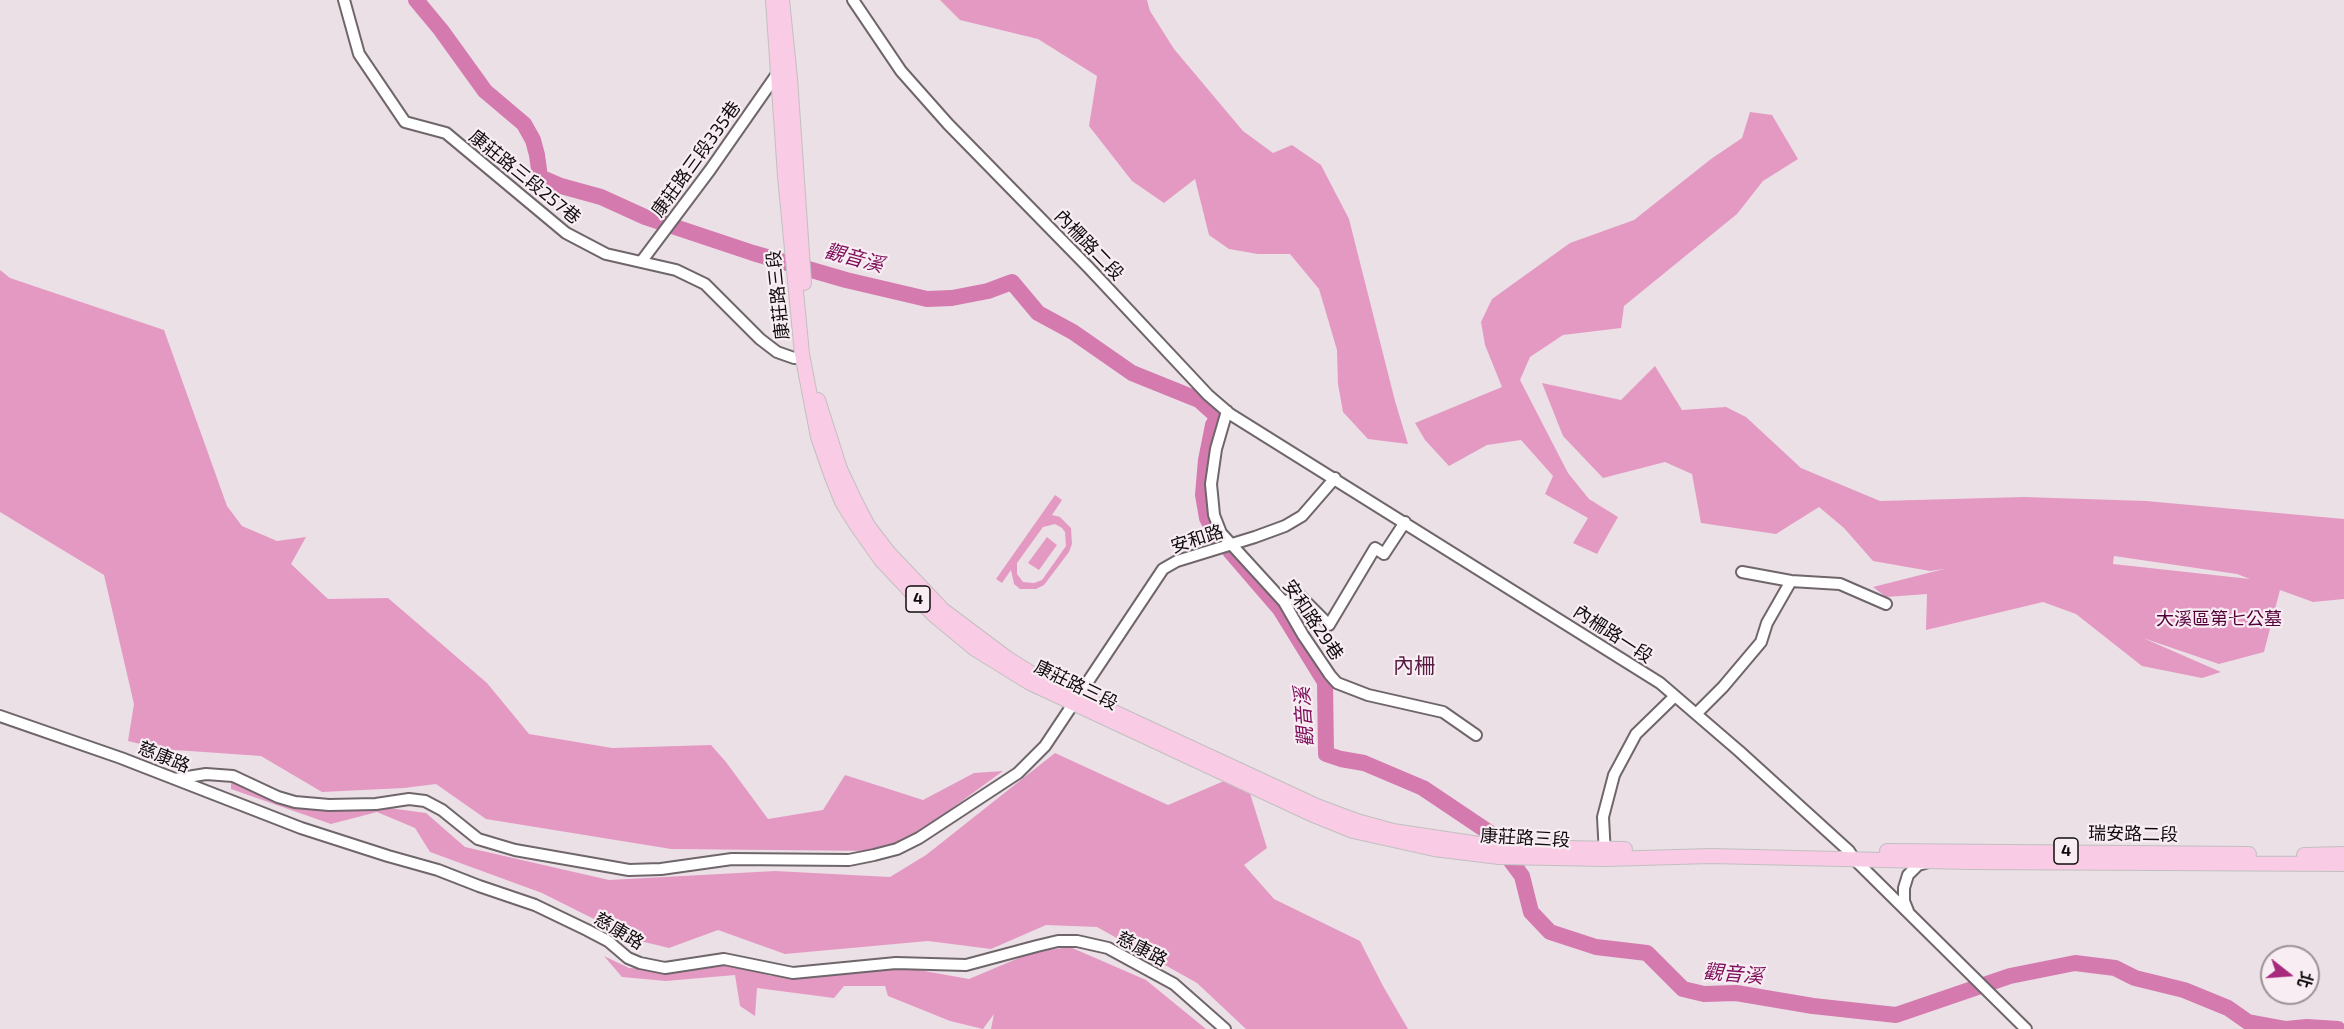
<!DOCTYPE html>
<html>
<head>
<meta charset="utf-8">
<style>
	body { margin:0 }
	#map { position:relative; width:2344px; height:1029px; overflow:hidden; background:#ebe0e6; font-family:"Exo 2","Noto Sans TC",sans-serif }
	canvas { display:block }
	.north { position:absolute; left:2260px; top:945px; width:60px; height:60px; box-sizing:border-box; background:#f8edf3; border:2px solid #9b9397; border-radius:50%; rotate:107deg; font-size:16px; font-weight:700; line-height:24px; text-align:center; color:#100c0e }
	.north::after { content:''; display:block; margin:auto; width:21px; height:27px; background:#a72a7c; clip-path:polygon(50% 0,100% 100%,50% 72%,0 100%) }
</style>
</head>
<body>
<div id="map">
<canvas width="2344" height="1029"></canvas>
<div class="north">北</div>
</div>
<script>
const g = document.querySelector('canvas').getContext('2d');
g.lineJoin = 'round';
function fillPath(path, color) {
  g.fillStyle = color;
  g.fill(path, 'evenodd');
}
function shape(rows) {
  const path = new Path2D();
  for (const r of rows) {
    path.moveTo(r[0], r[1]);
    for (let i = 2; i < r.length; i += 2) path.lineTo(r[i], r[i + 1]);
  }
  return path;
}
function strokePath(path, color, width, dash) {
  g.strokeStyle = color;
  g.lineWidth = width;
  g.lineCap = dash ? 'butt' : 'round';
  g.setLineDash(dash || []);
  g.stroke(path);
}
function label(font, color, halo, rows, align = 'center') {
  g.font = font + ' "Exo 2","Noto Sans TC",sans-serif';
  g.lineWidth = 4.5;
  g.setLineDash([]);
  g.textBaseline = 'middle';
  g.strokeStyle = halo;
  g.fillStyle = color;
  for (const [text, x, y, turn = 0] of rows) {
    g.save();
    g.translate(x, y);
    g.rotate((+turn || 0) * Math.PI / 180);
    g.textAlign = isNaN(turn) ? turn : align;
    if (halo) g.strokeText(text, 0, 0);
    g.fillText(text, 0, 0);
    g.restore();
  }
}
fillPath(shape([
	[940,0,1147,0,1150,11,1174,49,1243,131,1273,153,1292,145,1321,165,1349,219,1395,401,1408,444,1368,439,1343,412,1338,384,1337,350,1319,289,1290,254,1258,254,1229,249,1209,235,1195,179,1164,203,1132,181,1089,126,1097,76,1038,39,960,20],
	[1750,112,1772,115,1798,159,1763,181,1737,214,1624,306,1621,328,1563,335,1530,357,1520,380,1568,473,1589,499,1618,517,1597,554,1573,543,1588,518,1545,494,1553,476,1521,440,1487,445,1449,466,1425,440,1415,423,1502,387,1485,345,1481,322,1492,299,1570,243,1634,220,1711,159,1742,138],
	[0,270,10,278,164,330,227,506,242,526,277,541,306,537,291,564,328,599,388,598,487,683,529,734,612,748,711,745,726,762,768,819,823,810,845,775,923,800,974,773,1003,771,910,839,873,851,671,849,486,819,436,784,404,788,322,792,261,756,161,749,128,741,134,704,104,575,0,512],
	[1655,366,1682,410,1726,407,1746,417,1801,468,1880,501,2024,497,2146,501,2344,519,2344,599,2313,602,2280,590,2264,652,2219,664,2143,638,2221,672,2202,678,2142,666,2076,614,2043,602,1926,630,1927,594,1886,597,1873,587,1944,569,1930,571,1873,561,1844,528,1819,507,1776,534,1701,523,1692,474,1665,462,1603,478,1563,436,1542,383,1621,400],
	[2114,556,2237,574,2250,579,2113,564],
	[1055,495,1062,500,1052,515,1060,517,1071,528,1072,544,1069,552,1044,585,1036,589,1020,589,1014,584,1011,570,1002,583,996,579],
	[1055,524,1062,528,1065,532,1066,546,1042,580,1034,583,1023,582,1017,574,1017,563,1043,527],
	[1047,537,1057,545,1039,570,1028,563],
	[1055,753,1168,805,1224,781,1249,790,1267,848,1244,865,1274,899,1360,941,1383,986,1408,1029,1246,1029,1197,983,1097,927,1046,925,991,949,928,941,785,954,718,930,669,948,636,940,542,893,430,852,415,828,377,812,331,824,231,789,231,782,244,784,282,802,313,809,374,806,426,813,465,847,609,880,775,871,890,877,926,855],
	[1070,947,1146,980,1206,1029,991,1029,994,1014,983,1029,950,1021,888,996,885,986,844,986,834,998,757,988,755,1016,740,1006,735,975,666,981,622,977,604,956,629,968,689,970,721,961,771,976,848,972,902,967,969,979,1033,952]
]), '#e499c3');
strokePath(shape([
	[416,0,441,30,485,91,524,124,533,140,537,155,540,177,561,186,601,197,645,217,753,253,846,280,927,299,952,298,988,291,1012,282,1038,313,1073,332,1132,373,1199,400,1218,417,1213,425,1206,460,1203,495,1207,518,1218,540],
	[1230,551,1280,609,1325,682,1326,754,1341,759,1364,763,1423,788,1490,833,1522,876,1531,912,1550,932,1596,947,1647,953,1683,989,1704,994,1736,993,1813,1006,1896,1015,2010,976,2075,963,2115,968,2135,978,2184,990,2228,1008,2248,1022,2286,1029,2307,1027,2338,1029]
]), '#d47aaf', 16);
const minor = shape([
	[344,0,359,54,405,122,446,133,566,233,606,254,676,270,705,284,760,339,777,352,794,358,802,357],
	[853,0,901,71,948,124,1089,268,1208,395,1230,414,1660,683,1739,751,1849,851,1854,859,2026,1029],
	[641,262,710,170,777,74],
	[1227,411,1216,449,1211,484,1214,515,1221,533,1284,602,1303,635,1330,675,1337,683,1368,695,1443,712,1476,735],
	[1742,572,1791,581,1840,584,1886,604],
	[1284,602,1299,595,1329,625,1375,548,1384,554,1405,522],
	[1696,714,1723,687,1761,642,1767,623,1791,581],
	[0,716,121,758,301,828,388,856,438,870,479,886,535,905,587,930,608,941,628,958,640,963,665,968,724,959,793,973,896,963,966,965,1037,946,1058,941,1077,941,1108,948,1174,984,1225,1029],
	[175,779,206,774,233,776,278,797,295,802,329,805,376,804,409,799,425,801,442,810,478,839,515,850,629,870,661,869,732,859,849,860,874,855,897,849,919,838,1018,773,1045,746,1163,569,1177,561,1255,537,1285,526,1302,516,1335,478],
	[1605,855,1603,817,1614,775,1636,734,1675,696],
	[1908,911,1904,901,1904,888,1908,875,1918,865,1928,862]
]);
const major = shape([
	[773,0,785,176,802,354,818,437,832,477,842,502,857,526,881,560,914,595,934,615,975,649,1030,683,1311,814,1353,831,1434,849,1499,857,1606,859,1711,856,1969,862,2344,864],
	[782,0,790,78,804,283],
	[818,400,840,469,854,499,868,526,888,552,943,610,1007,658,1034,675,1317,806,1357,821,1393,831,1499,847,1625,849],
	[1887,851,2249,854],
	[2304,855,2344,854]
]);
strokePath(minor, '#6f666b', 14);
strokePath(major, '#c1c0c0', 16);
strokePath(minor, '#fff', 10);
strokePath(major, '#f9cbe5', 14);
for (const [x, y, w] of [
	[918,599,24],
	[2066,851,24]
]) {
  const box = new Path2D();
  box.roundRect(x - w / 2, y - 13, w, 26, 4.5);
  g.fillStyle = '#f8edf3';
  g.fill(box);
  strokePath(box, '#100c0e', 1.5);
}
label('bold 16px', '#100c0e', null, [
	["4",918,599],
	["4",2066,851]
]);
label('18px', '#100c0e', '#f8edf3', [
	["康莊路三段335巷",696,159,-54],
	["康莊路三段257巷",525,177,39],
	["內柵路二段",1089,245,46],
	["康莊路三段",778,295,-96],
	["安和路",1197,539,-18],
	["安和路29巷",1313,620,56],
	["內柵路一段",1613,634,33],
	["康莊路三段",1076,685,26],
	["慈康路",164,757,22],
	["瑞安路二段",2133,834,1],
	["康莊路三段",1525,838,3],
	["慈康路",619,931,31],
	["慈康路",1142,949,27]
]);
label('18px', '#53003a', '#f8edf3', [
	["大溪區第七公墓",2219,619]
]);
label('italic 20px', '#7e0f5b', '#f8edf3', [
	["觀音溪",854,258,15],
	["觀音溪",1304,717,-94],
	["觀音溪",1733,974,5]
]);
label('21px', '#571b41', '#f8edf3', [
	["內柵",1414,666]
]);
</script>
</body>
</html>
